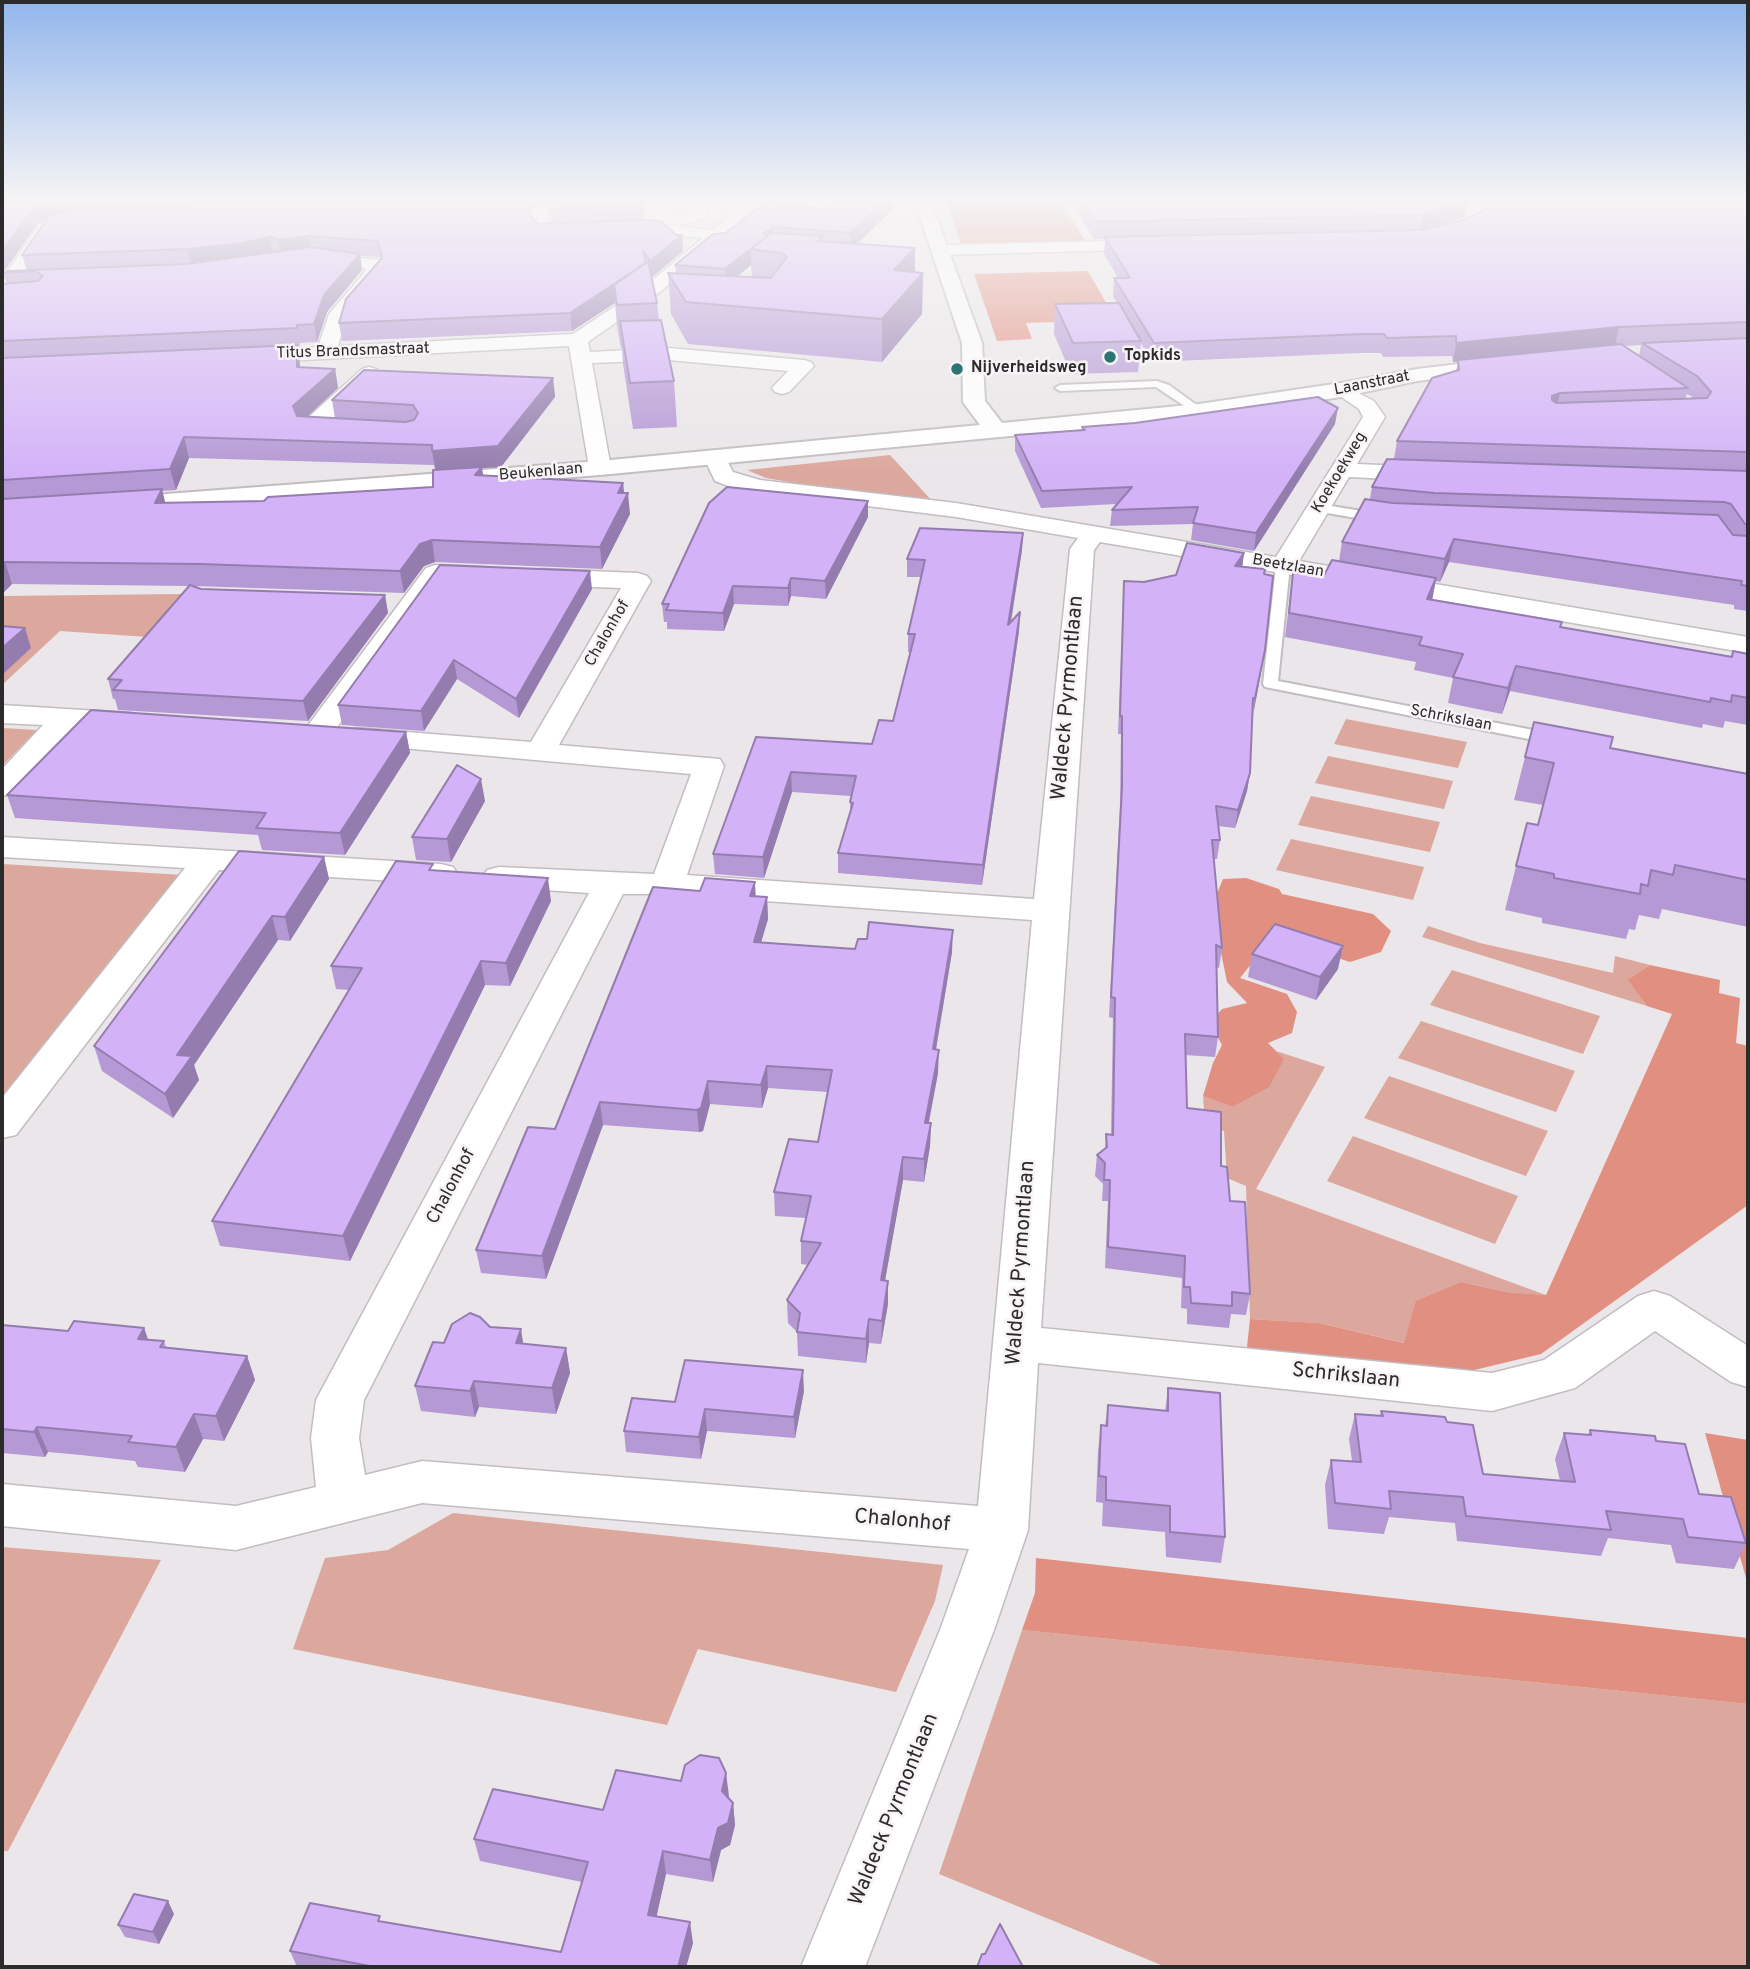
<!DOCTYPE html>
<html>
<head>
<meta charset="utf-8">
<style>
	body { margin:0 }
	#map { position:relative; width:1750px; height:1969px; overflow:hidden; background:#eae6e9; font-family:Overpass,sans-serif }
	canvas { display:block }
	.frame { position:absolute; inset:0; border:4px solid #2c2b2c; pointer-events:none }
</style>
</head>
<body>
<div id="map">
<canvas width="1750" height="1969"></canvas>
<div class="frame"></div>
</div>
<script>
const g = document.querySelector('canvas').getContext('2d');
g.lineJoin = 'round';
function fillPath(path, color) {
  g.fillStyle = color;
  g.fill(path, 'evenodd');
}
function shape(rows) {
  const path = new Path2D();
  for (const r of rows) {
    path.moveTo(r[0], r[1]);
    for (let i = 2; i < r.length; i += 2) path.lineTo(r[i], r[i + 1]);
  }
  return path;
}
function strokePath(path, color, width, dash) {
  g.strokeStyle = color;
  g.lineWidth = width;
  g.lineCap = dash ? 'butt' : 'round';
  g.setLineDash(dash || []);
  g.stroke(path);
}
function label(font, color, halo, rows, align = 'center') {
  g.font = font + ' Overpass,sans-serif';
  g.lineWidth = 5;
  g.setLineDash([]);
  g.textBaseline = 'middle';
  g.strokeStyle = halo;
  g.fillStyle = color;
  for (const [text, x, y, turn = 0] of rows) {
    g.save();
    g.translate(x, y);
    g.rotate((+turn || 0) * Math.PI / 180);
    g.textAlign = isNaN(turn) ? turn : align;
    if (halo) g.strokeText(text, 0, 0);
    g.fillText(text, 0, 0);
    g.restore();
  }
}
fillPath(shape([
	[890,455,933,502,801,484,766,478,747,470],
	[183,594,148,637,60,631,2,685,2,596],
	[1346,719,1467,742,1458,768,1334,744],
	[2,728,37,730,2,766],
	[1328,756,1453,781,1444,809,1315,783],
	[1311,796,1440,822,1430,852,1298,825],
	[1291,839,1424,867,1413,900,1276,870],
	[2,864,183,875,2,1098],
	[1428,926,1480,943,1613,973,1615,956,1650,965,1629,980,1647,1006,1422,937],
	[1452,970,1600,1016,1583,1054,1430,1005],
	[1421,1021,1575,1071,1556,1112,1398,1058],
	[1276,1051,1325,1067,1256,1189,1546,1295,1506,1292,1462,1282,1405,1343,1319,1323,1250,1319,1246,1186,1227,1178,1224,1131,1205,1125,1203,1096,1232,1107,1284,1060],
	[1389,1076,1548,1131,1526,1176,1364,1118],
	[1353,1136,1518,1196,1495,1244,1327,1181],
	[453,1513,943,1565,935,1601,896,1692,698,1649,667,1725,293,1649,325,1558,388,1550],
	[2,1547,161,1560,8,1851,2,1851],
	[1022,1630,1748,1704,1748,1967,1166,1967,939,1874]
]), '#dca79c');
fillPath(shape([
	[945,199,1059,199,1088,245,963,249],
	[1088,271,1116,320,1026,323,1032,339,997,341,974,274],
	[1246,878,1279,889,1282,894,1373,914,1391,931,1381,952,1350,962,1273,937,1240,978,1287,994,1297,1012,1292,1033,1268,1043,1284,1059,1269,1087,1232,1107,1203,1096,1213,1063,1222,1045,1210,1023,1222,1009,1247,1003,1227,982,1216,928,1216,896,1223,879],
	[1650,965,1720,980,1719,993,1740,998,1736,1043,1748,1046,1748,1205,1541,1354,1466,1372,1246,1356,1250,1319,1319,1323,1404,1343,1416,1301,1462,1282,1506,1292,1546,1295,1672,1014,1647,1006,1628,980],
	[1705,1433,1748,1440,1748,1585],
	[1036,1558,1748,1638,1748,1704,1022,1630,1035,1593]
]), '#e18f80');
const lane = shape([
	[1157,381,1169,385,1205,411,1195,413,1156,387,1060,391,1055,388,1060,385,1157,381],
	[1319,504,1380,514,1386,518,1380,522,1315,511,1313,508,1319,504],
	[1283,562,1290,566,1278,681,1554,734,1562,739,1554,744,1265,687,1263,684,1276,566,1283,562]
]);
const street = shape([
	[635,199,652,199,668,214,681,215,691,212,680,199,698,199,706,207,707,215,705,218,681,225,664,224,658,222,635,199],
	[723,199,817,199,836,200,844,205,829,220,823,222,794,219,786,214,794,209,819,212,823,209,742,205,746,212,739,225,660,292,588,342,590,352,669,348,804,360,811,362,814,366,789,392,782,394,775,392,772,388,788,371,669,360,592,363,611,468,608,473,592,473,589,468,569,346,248,363,241,361,238,357,241,353,248,351,318,347,329,314,365,272,365,268,332,265,329,261,332,257,338,256,380,260,383,273,347,315,338,346,573,334,648,284,703,238,648,233,542,238,534,233,533,211,535,208,547,208,550,228,648,223,714,230,726,219,730,212,723,199],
	[1456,199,1474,199,1483,206,1485,209,1479,225,1459,234,1433,241,1427,240,1425,236,1427,232,1466,219,1469,210,1456,199],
	[56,218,64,223,52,230,15,285,3,285,2,279,40,224,56,218],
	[1155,240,1161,241,1163,245,1161,249,942,255,934,250,942,245,1155,240],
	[369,367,376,369,379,373,376,377,328,423,351,425,354,430,351,435,343,437,302,433,299,428,302,423,362,369,369,367],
	[1341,384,1374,401,1385,417,1357,464,1429,467,1437,469,1440,474,1437,479,1429,481,1349,477,1299,561,1748,637,1748,653,1100,542,1094,550,1041,1328,1492,1373,1544,1360,1638,1296,1654,1291,1670,1296,1748,1346,1748,1387,1731,1382,1655,1331,1575,1388,1492,1411,1038,1363,1028,1530,994,1630,865,1967,801,1967,940,1630,969,1549,422,1503,236,1550,2,1526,2,1484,236,1506,316,1487,311,1438,316,1400,589,893,499,887,487,884,482,877,487,870,499,867,654,874,691,774,346,743,342,737,346,731,357,728,531,742,621,588,541,585,532,582,528,577,532,572,541,569,638,573,647,576,651,581,559,745,720,759,724,766,687,875,1034,899,1070,549,1078,538,956,517,739,490,715,481,704,458,707,453,723,453,733,472,760,480,956,503,1276,557,1363,417,1359,409,1331,390,1334,386,1341,384],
	[623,894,667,894,1032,920,978,1506,422,1461,365,1475,359,1438,364,1400,623,894],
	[435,565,483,567,492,570,496,575,492,580,483,583,442,581,328,740,317,743,306,740,302,734,306,728,426,568,435,565],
	[2,705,131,713,141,716,146,722,141,728,131,731,75,727,13,794,2,796,2,769,43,725,2,723,2,705],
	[2,837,441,864,453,867,458,874,453,881,441,884,219,870,16,1135,2,1138,2,1098,185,868,2,857,2,837]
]);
const secondary = shape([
	[914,199,930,199,982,343,985,401,1002,423,1199,404,1341,383,1417,369,1509,358,1516,360,1519,364,1516,368,1509,370,1417,381,1341,397,1199,418,600,475,114,512,105,510,102,505,105,500,114,498,600,461,980,425,963,402,962,343,914,199]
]);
strokePath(lane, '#c1bdc0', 4);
strokePath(street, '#c1bdc0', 3);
strokePath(secondary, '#c1bdc0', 4);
fillPath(lane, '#fff');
fillPath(street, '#fff');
fillPath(secondary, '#fff');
fillPath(shape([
	[2,199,638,199,644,205,645,220,676,235,682,235,683,251,652,277,657,303,659,320,674,381,677,427,633,429,623,364,622,348,621,348,617,326,615,303,572,331,342,341,339,323,381,260,380,257,360,256,362,270,327,312,317,342,300,343,300,346,297,346,300,368,335,369,338,388,308,416,335,418,332,400,553,378,555,397,501,467,482,468,483,476,624,493,630,514,602,569,435,562,424,566,404,593,194,586,201,589,385,595,388,613,308,721,118,710,115,699,113,699,108,679,189,586,12,584,2,594,2,284,6,284,3,273,27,271,22,255,48,219,39,222,2,274],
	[535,205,549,206,552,224,539,224,531,218,530,211],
	[189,458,434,465,435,470,433,487,264,501,165,503,162,491,176,490],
	[1061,199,1468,199,1464,217,1433,227,1463,220,1483,211,1485,206,1478,199,1748,199,1748,611,1734,609,1734,605,1449,562,1440,582,1436,581,1432,600,1561,627,1731,656,1733,651,1748,654,1748,725,1725,721,1723,728,1703,724,1702,728,1510,691,1502,714,1448,703,1453,678,1414,670,1416,662,1285,637,1293,572,1323,577,1339,561,1342,542,1370,499,1372,487,1394,459,1397,441,1456,371,1458,362,1453,362,1452,356,1383,357,1381,353,1358,353,1152,362,1141,343,1138,372,1071,374,1054,334,1055,304,1117,303,1113,296,1114,278,1118,278,1104,254,1105,239,1094,239,1074,206,1065,206],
	[1641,345,1639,356,1624,346],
	[1687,394,1691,396,1693,398,1685,399],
	[831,206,893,209,857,244,915,272,923,273,922,314,882,362,688,344,671,314,668,273,676,273,675,265,726,233],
	[751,265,752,277,738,276],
	[1335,424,1254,551,1191,540,1193,524,1110,526,1112,510,1116,504,1041,508,1015,451,1015,435,1082,430,1082,427],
	[868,517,826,599,791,596,788,606,734,604,724,631,667,629,667,622,664,622,662,604],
	[1023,533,1022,550,1011,623,1020,612,1019,631,982,885,838,873,838,853,850,812,850,802,851,796,792,792,764,878,715,874,713,854,756,737,872,744,893,721,910,652,908,652,908,634,921,577,907,577,907,559],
	[1244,553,1242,567,1264,574,1262,667,1252,716,1250,773,1247,791,1235,828,1218,826,1220,840,1217,859,1214,859,1222,948,1219,968,1216,967,1218,1037,1215,1057,1185,1055,1187,1108,1221,1166,1230,1201,1250,1294,1246,1315,1231,1314,1229,1328,1187,1324,1187,1309,1181,1308,1182,1278,1105,1268,1108,1201,1102,1201,1103,1184,1095,1176,1097,1155,1105,1148,1106,1134,1111,1134,1113,1018,1109,1017,1120,805,1121,734,1118,734,1124,581,1144,582,1176,575],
	[592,589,519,718,457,679,424,731,342,725,338,705],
	[406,732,410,753,345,855,262,850,258,835,15,818,7,795],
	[1610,748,1748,774,1748,927,1662,909,1659,919,1639,915,1635,930,1629,929,1626,939,1542,923,1542,918,1505,910,1527,823,1538,825,1543,805,1514,800,1525,757],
	[485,801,451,862,416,860,412,837],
	[324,857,329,879,290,941,278,940,194,1065,199,1080,173,1118,102,1071,94,1046],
	[434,871,551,901,510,986,485,985,350,1261,220,1246,212,1221,349,990,336,989,331,966],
	[755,896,767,897,768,919,761,942,855,949,952,952,936,1050,938,1073,929,1123,931,1123,930,1146,924,1182,903,1180,885,1280,888,1304,881,1344,869,1343,866,1363,798,1356,797,1332,788,1323,787,1300,808,1265,801,1264,801,1241,806,1218,775,1216,774,1192,818,1142,828,1092,768,1088,762,1108,710,1104,703,1131,699,1132,603,1125,546,1279,481,1273,476,1250,555,1129],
	[1252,954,1338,969,1316,1000,1248,977],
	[2,1325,68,1331,144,1328,148,1340,164,1341,166,1348,247,1356,255,1380,224,1441,203,1439,185,1472,138,1467,135,1461,81,1455,48,1452,45,1457,2,1453],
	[490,1327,523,1344,566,1348,570,1373,556,1414,479,1407,475,1417,421,1411,415,1386,444,1343],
	[1168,1388,1225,1537,1221,1563,1166,1557,1165,1532,1102,1526,1103,1503,1096,1502,1098,1451,1101,1425,1105,1426,1108,1405,1165,1411],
	[804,1391,795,1438,707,1431,701,1459,626,1452,624,1431,675,1402],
	[1381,1411,1447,1422,1483,1474,1560,1481,1555,1459,1564,1433,1588,1435,1590,1430,1656,1441,1699,1494,1746,1543,1734,1569,1676,1563,1671,1545,1608,1538,1601,1556,1457,1541,1455,1523,1389,1517,1384,1534,1328,1529,1325,1485,1331,1460,1352,1461,1349,1439,1355,1414,1380,1416],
	[726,1773,728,1797,733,1803,735,1825,730,1845,721,1850,713,1882,666,1874,656,1916,693,1943,686,1967,297,1967,290,1951,382,1921,561,1952,582,1882,480,1861,474,1839,603,1810,681,1781],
	[174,1914,159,1944,125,1937,118,1925]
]), '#b599d5');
fillPath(shape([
	[57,199,67,199,70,211,39,222,2,274,2,251,35,206],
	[529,199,534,199,535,205,530,211,531,233],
	[888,199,893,199,893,209,851,249,851,233],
	[1468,199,1464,217,1420,231,1423,215],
	[773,227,774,243,751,249,751,265,726,286,725,269,764,233],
	[682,235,683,251,651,278,650,261],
	[309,236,312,252,281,257,278,240],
	[270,237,273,253,191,265,187,249],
	[915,248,915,282,923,273,922,314,882,362,882,319,894,270],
	[360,254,362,270,327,312,317,342,314,324,324,295],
	[614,285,615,303,572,331,570,313],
	[1619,327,1615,346,1453,362,1456,343],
	[297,345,300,364,300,386,297,367],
	[335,369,338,388,297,426,293,406],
	[553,378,555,397,501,467,482,468,485,487,436,472,432,451],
	[1560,393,1555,413,1548,417,1552,396],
	[1338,408,1335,424,1254,551,1256,533],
	[184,437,189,458,176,490,170,469],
	[623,483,625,499,628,493,630,514,602,569,600,547,618,493],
	[162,489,167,510,155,503],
	[868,501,868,517,826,599,825,581],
	[1023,533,1022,550,1007,644,1008,625],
	[1454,539,1449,562,1440,582,1445,559],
	[432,540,435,562,424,566,404,593,400,571,420,544],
	[1244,553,1242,569,1235,566],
	[5,562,12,584,2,594,2,565],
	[590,571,592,589,519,718,516,699],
	[791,578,791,596,788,606,788,588],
	[1436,578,1432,601,1427,599],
	[733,586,734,604,724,631,723,613],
	[385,595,388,613,308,721,303,701],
	[1020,612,1019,631,982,885,983,865],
	[25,628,31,648,2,675,2,648],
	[1265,650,1262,667,1253,716,1255,698],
	[454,660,457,679,424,731,421,711],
	[1516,666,1510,691,1502,714,1508,688],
	[406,732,410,753,345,855,340,833],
	[791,772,792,792,764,878,763,857],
	[1250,773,1247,791,1235,828,1238,810],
	[481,779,485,801,451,862,447,839],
	[324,857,329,879,290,941,285,917],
	[548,878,551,901,510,986,506,963],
	[755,882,756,903,750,896],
	[767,897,768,919,755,963,754,942],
	[272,916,278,940,194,1065,199,1080,173,1118,165,1094,177,1055],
	[953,930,952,952,932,1072,933,1049],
	[1343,946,1338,969,1316,1000,1320,977],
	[481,961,485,985,350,1261,343,1236],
	[939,1050,938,1073,924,1145,925,1123],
	[767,1066,768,1088,762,1108,761,1085],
	[708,1081,710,1104,703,1131,699,1132,697,1110],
	[600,1102,603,1125,546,1279,542,1256],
	[931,1123,930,1146,924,1182,924,1159],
	[903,1157,903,1180,881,1303,881,1280],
	[888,1281,888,1304,881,1344,882,1321],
	[869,1319,869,1343,866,1363,866,1339],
	[144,1328,153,1353,138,1339],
	[521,1329,525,1355,516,1343],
	[566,1348,570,1373,556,1414,552,1388],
	[247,1356,255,1380,224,1441,216,1416],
	[803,1370,804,1391,795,1438,794,1417],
	[474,1381,479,1407,475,1417,470,1391],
	[705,1409,707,1431,701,1459,699,1437],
	[194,1414,203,1439,185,1472,176,1447],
	[37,1427,48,1452,45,1457,34,1432],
	[726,1773,729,1796,725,1813,722,1791],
	[733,1803,735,1825,730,1845,721,1850,713,1882,710,1860,718,1828],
	[663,1851,666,1874,652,1937,648,1915],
	[168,1901,174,1914,159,1944,153,1932],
	[690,1922,693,1943,686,1967,678,1967]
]), '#947dae');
const building = shape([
	[2,199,57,199,35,206,2,251,2,199],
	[208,199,529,199,530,217,539,224,647,220,661,221,676,235,682,235,650,261,643,250,646,263,570,313,339,323,346,299,382,258,378,241,309,236,278,240,270,237,237,244,187,249,22,255,49,216,68,211,208,204,208,199],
	[549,199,638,199,644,205,551,209,549,199],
	[838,199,888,199,851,233,773,227,764,233,766,237,725,269,675,265,713,234,726,233,766,202,824,209,831,206,838,199],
	[1081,199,1468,199,1467,201,1423,215,1096,222,1081,199],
	[1488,199,1748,199,1748,322,1619,327,1456,343,1456,336,1387,338,1384,334,1362,334,1154,343,1114,278,1130,278,1105,237,1423,230,1463,220,1483,211,1488,199],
	[771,233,823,236,818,241,915,248,894,270,923,273,882,319,686,302,668,273,771,278,787,257,782,253,751,249,771,233],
	[309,247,360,254,324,295,314,324,297,325,297,328,2,341,2,284,38,281,43,276,35,271,3,273,8,271,187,264,309,247],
	[648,261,657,303,617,305,614,285,648,261],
	[1119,303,1141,341,1073,343,1055,304,1119,303],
	[661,320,674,381,630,383,620,321,661,320],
	[1748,338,1748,452,1397,441,1432,378,1459,370,1458,360,1621,344,1688,388,1560,393,1552,396,1552,400,1556,403,1707,398,1711,392,1697,376,1642,343,1748,338],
	[297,345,297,367,335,369,293,406,297,416,405,422,414,420,418,413,413,405,332,400,364,370,553,378,498,446,432,451,432,445,184,437,170,469,2,480,2,358,297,345],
	[1318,397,1338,408,1256,533,1193,523,1198,507,1112,510,1132,487,1042,491,1015,435,1085,430,1082,427,1135,423,1318,397],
	[1387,459,1748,471,1748,525,1745,524,1731,504,1724,502,1434,493,1372,487,1387,459],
	[482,467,475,475,623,483,618,493,628,493,600,547,432,540,420,544,400,571,201,564,5,562,2,565,2,499,162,489,155,503,264,501,268,497,433,487,433,470,482,467],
	[727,487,868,501,825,581,791,578,788,588,733,586,723,613,666,610,669,604,662,604,709,503,727,487],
	[1365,499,1392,503,1718,515,1733,535,1748,536,1748,586,1741,585,1742,581,1454,539,1445,559,1342,542,1365,499],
	[920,528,1023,533,1008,625,1020,612,983,865,838,853,853,803,850,802,856,776,791,772,763,857,713,854,756,737,872,744,879,720,893,721,915,634,908,634,925,560,907,559,920,528],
	[1187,543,1244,553,1235,566,1265,569,1264,574,1273,576,1265,650,1255,698,1253,698,1250,773,1238,810,1216,806,1220,840,1212,840,1222,948,1216,945,1218,1037,1185,1034,1187,1108,1221,1112,1221,1166,1227,1167,1230,1201,1245,1202,1250,1294,1232,1292,1232,1306,1191,1303,1190,1287,1184,1287,1185,1256,1108,1247,1110,1180,1104,1180,1105,1163,1097,1155,1107,1147,1106,1134,1113,1135,1115,998,1111,997,1122,787,1122,716,1120,716,1124,581,1144,582,1176,575,1187,543],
	[1332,560,1436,578,1427,599,1562,622,1560,627,1732,657,1733,651,1748,654,1748,698,1732,695,1731,702,1711,698,1710,702,1516,666,1508,688,1453,677,1463,654,1419,645,1422,637,1289,613,1293,572,1323,577,1332,560],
	[440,565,590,571,516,699,454,660,421,711,338,705,440,565],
	[190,585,201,589,385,595,303,701,113,690,122,680,108,679,190,585],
	[2,626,25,628,2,648,2,626],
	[91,710,406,732,340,833,256,828,266,813,7,795,91,710],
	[1534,722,1613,737,1610,748,1748,774,1748,880,1675,865,1673,875,1651,870,1648,886,1641,884,1640,894,1554,878,1554,874,1516,866,1527,823,1538,825,1554,763,1525,757,1534,722],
	[457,765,481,779,447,839,412,837,457,765],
	[239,851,324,857,285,917,272,916,177,1055,192,1056,165,1094,94,1046,239,851],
	[396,861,433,864,429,870,548,878,506,963,481,961,343,1236,212,1221,362,968,331,966,396,861],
	[705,878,755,882,750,896,767,897,754,942,855,949,858,939,867,939,869,922,953,930,933,1049,939,1050,925,1123,931,1123,924,1159,903,1157,881,1280,888,1281,882,1321,869,1319,866,1339,797,1332,800,1313,787,1300,821,1243,801,1241,811,1196,774,1192,789,1139,818,1142,832,1070,767,1066,761,1085,708,1081,701,1108,697,1110,600,1102,542,1256,476,1250,528,1127,555,1129,653,887,700,891,705,878],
	[1275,924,1343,946,1320,977,1252,954,1275,924],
	[470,1313,480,1317,490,1327,521,1329,516,1343,566,1348,552,1388,474,1381,470,1391,415,1386,433,1342,444,1343,452,1324,470,1313],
	[74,1321,144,1328,138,1339,164,1341,160,1347,247,1356,216,1416,194,1414,176,1447,128,1442,132,1436,71,1430,37,1427,34,1432,2,1429,2,1325,68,1331,74,1321],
	[685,1360,803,1370,794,1417,705,1409,699,1437,624,1431,632,1398,675,1402,685,1360],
	[1168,1388,1220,1393,1225,1537,1170,1532,1170,1506,1106,1500,1106,1477,1099,1476,1101,1425,1107,1426,1108,1405,1168,1411,1168,1388],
	[1381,1411,1445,1417,1447,1422,1473,1425,1483,1474,1575,1482,1564,1433,1591,1435,1590,1430,1655,1436,1656,1441,1685,1444,1699,1494,1731,1497,1746,1543,1688,1537,1683,1519,1606,1511,1611,1530,1466,1516,1463,1497,1389,1491,1391,1509,1335,1503,1331,1460,1361,1462,1355,1414,1383,1416,1381,1411],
	[700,1755,719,1758,726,1773,722,1791,733,1803,728,1823,718,1828,710,1860,663,1851,648,1915,690,1922,678,1967,375,1967,290,1951,310,1903,380,1916,378,1921,561,1952,588,1862,474,1839,493,1789,603,1810,616,1770,681,1781,685,1765,700,1755],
	[134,1894,168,1901,153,1932,118,1925,134,1894],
	[1000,1924,1023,1967,977,1967,982,1954,985,1954,1000,1924]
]);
fillPath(building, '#d3b2f8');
strokePath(building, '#947dae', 2);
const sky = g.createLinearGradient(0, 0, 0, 475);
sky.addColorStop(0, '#92b6ed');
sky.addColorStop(0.42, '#f6f4f5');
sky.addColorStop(1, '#f6f4f500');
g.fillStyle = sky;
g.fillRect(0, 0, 1750, 475);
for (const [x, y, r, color] of [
	[1110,357,7,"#2a7472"],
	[957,369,7,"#2a7472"]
]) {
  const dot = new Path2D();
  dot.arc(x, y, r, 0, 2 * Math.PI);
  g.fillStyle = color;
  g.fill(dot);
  strokePath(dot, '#f7f3f6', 2.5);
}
label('16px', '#2c2b2c', '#f7f3f6', [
	["Titus Brandsmastraat",353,352,-2],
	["Laanstraat",1372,384,-11],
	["Beukenlaan",541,473,-5],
	["Koekoekweg",1340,473,-59],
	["Beetzlaan",1288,567,10],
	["Chalonhof",608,634,-60],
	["Schrikslaan",1451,719,11]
]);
label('bold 16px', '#2c2b2c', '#f7f3f6', [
	["Topkids",1124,357],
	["Nijverheidsweg",971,369]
], 'left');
label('18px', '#2c2b2c', '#f7f3f6', [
	["Chalonhof",452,1187,-62]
]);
label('21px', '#2c2b2c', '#f7f3f6', [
	["Waldeck Pyrmontlaan",1069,698,-85],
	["Waldeck Pyrmontlaan",1022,1263,-86],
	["Schrikslaan",1346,1377,6],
	["Chalonhof",902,1522,5],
	["Waldeck Pyrmontlaan",895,1810,-68]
]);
</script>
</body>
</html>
